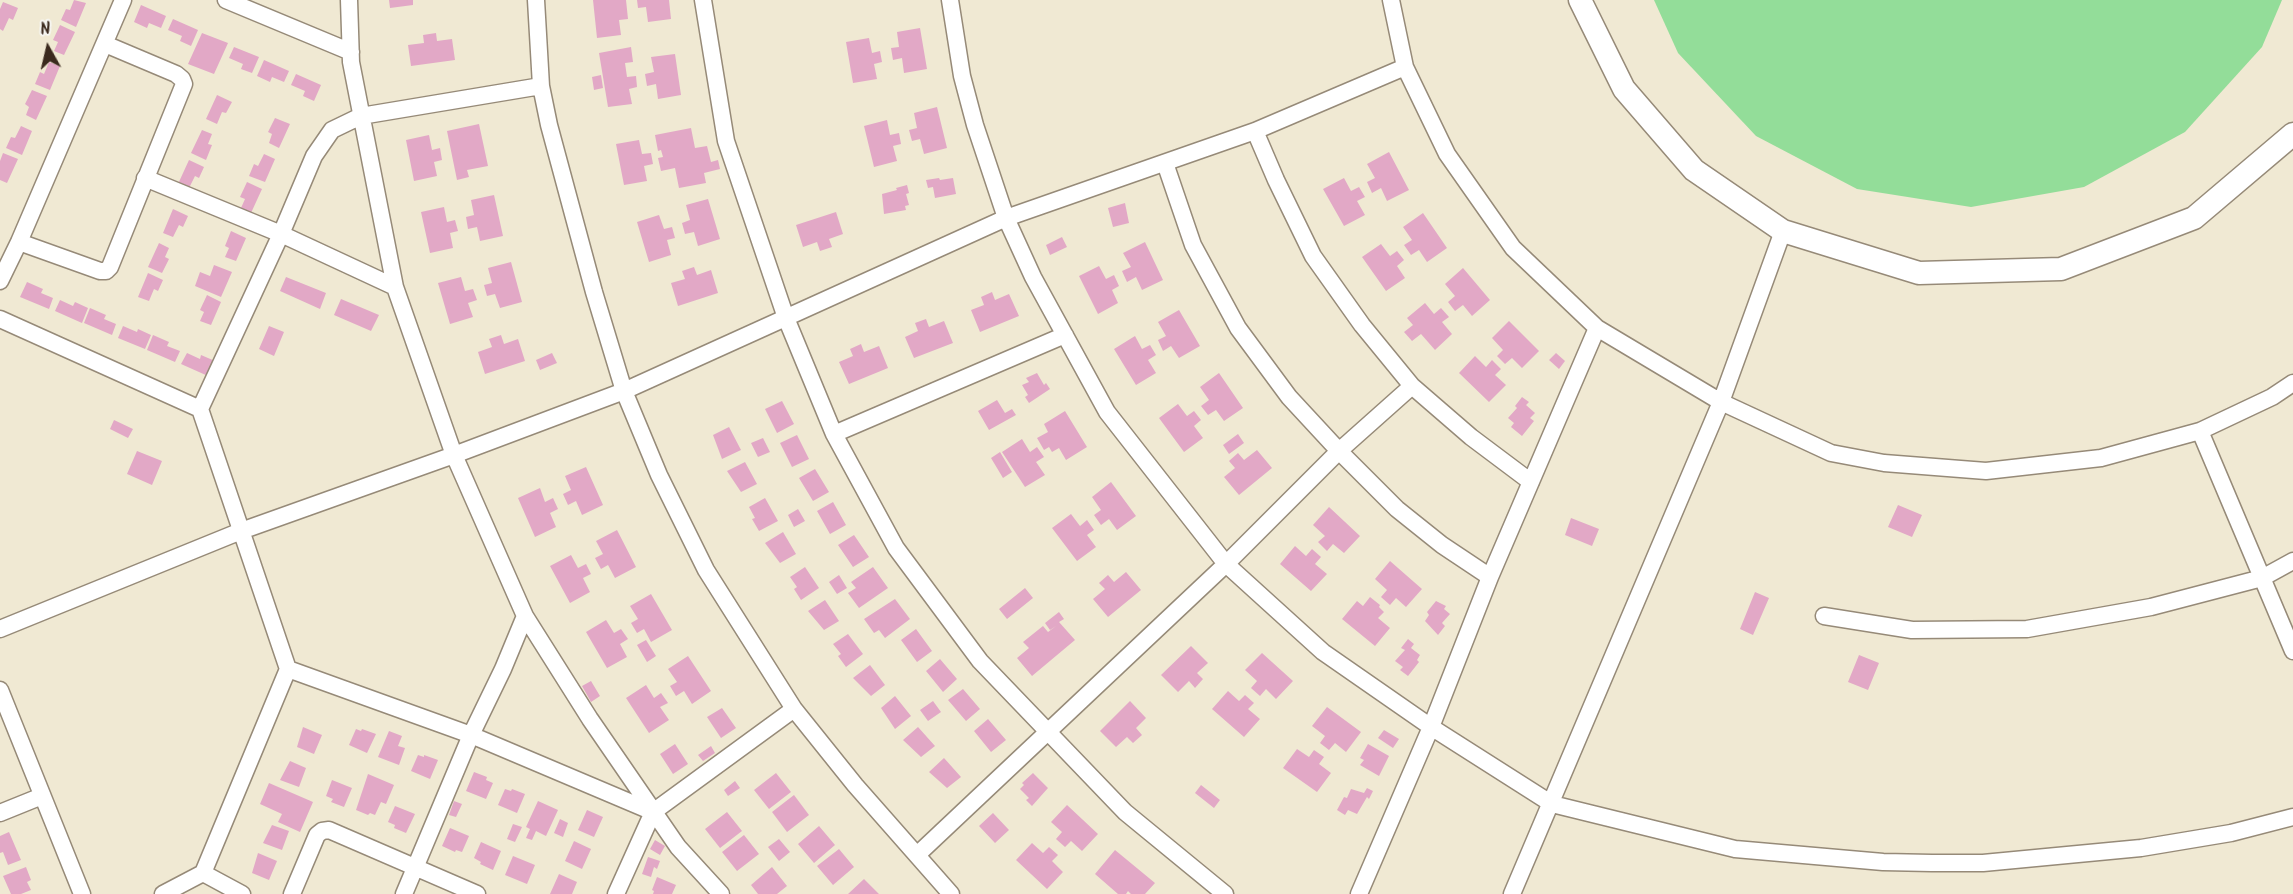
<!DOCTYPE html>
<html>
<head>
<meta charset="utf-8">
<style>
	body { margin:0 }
	#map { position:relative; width:2293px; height:894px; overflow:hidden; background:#f0e9d3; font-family:Kalam,sans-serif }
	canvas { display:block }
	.north { position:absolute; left:18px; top:18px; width:60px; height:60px; -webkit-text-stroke:4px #f6f6f2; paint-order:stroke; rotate:352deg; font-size:16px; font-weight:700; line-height:24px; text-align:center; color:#3b2a1e }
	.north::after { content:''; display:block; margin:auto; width:21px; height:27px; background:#3b2a1e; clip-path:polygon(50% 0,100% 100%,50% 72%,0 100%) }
</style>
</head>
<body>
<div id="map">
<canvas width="2293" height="894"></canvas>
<div class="north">N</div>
</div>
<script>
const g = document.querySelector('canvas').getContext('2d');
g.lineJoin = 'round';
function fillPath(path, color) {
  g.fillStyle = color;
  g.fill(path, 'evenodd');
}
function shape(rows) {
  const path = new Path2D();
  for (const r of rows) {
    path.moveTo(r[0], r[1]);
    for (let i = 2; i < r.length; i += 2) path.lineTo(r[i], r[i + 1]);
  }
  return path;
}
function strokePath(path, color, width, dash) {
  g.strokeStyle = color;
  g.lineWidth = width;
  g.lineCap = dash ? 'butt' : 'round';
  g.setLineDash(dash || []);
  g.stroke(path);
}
fillPath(shape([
	[1654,0,2282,0,2262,47,2185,132,2084,187,1971,207,1857,189,1756,136,1678,53]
]), '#93dd99');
fillPath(shape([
	[74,0,86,3,76,27,61,20,66,9,70,10],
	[389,0,413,0,413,5,390,8],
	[593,0,626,0,628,19,619,20,621,35,597,38],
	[637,0,669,0,671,19,648,22,646,7,638,8],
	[3,2,18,8,13,20,9,18,3,31,0,29,0,9],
	[141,5,166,16,161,28,149,23,147,28,134,22],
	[173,19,198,30,191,46,180,41,182,36,168,30],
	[60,25,75,32,64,55,54,51,58,42,53,40],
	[920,28,927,69,904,73,902,58,893,60,891,48,899,47,897,32],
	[202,33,228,43,214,74,188,64],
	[436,33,437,41,452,39,455,60,411,66,408,45,424,43,423,35],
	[869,38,872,53,880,51,882,62,874,64,877,79,853,83,846,42],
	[234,47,259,57,252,73,241,69,243,64,229,58],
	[631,47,633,62,625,63,627,77,636,76,637,87,629,89,632,104,608,107,599,53],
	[675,54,681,95,658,99,656,84,647,86,645,74,654,72,651,57],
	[264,60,289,71,284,82,272,77,270,82,257,76],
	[49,62,60,66,50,90,35,84,40,72,44,74],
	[296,74,321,85,314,101,303,96,305,91,291,85],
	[601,75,603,88,594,90,592,77],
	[32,90,47,96,36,120,26,115,29,107,25,104],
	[217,95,232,102,226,113,222,112,217,124,206,119],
	[937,107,947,148,924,154,920,139,912,141,909,130,917,128,914,113],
	[275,118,290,124,279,148,269,143,272,134,268,132],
	[887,120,890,135,899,133,901,144,893,146,897,161,874,167,864,126],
	[479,124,488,166,467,170,469,177,457,180,447,131],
	[21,126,32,131,22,155,6,148,11,137,15,138],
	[691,128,695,148,707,146,711,162,718,160,720,169,704,173,706,183,679,188,675,168,661,171,658,158,663,157,661,150,658,151,655,135],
	[202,130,212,134,208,144,212,145,206,160,191,153],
	[429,135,432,150,440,148,442,160,434,162,437,176,414,181,406,140],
	[639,140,642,154,651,153,653,164,644,166,647,181,624,185,616,144],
	[1389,152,1409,190,1387,201,1381,188,1372,193,1367,182,1375,178,1367,164],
	[3,153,18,159,7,183,0,180,0,161],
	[264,154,275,159,265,182,249,176,254,164,258,166],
	[189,160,204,167,199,178,195,176,189,188,178,184],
	[939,178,940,180,953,178,956,194,935,198,933,187,928,188,926,180],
	[1344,178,1351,191,1359,187,1365,197,1357,201,1365,215,1344,226,1323,189],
	[247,182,262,189,251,213,241,208,245,199,240,197],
	[907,185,909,193,906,194,909,205,905,206,906,210,884,214,882,194,897,190,896,188],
	[494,195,503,236,480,241,477,227,468,229,466,217,474,215,471,200],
	[708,199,720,239,698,246,694,232,685,234,682,223,690,220,686,205],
	[1125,203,1129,223,1113,227,1108,208],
	[444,207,447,222,455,220,458,231,450,233,453,248,430,253,421,212],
	[173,209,188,216,183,227,179,225,173,237,163,233],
	[836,212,843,234,829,239,832,247,820,251,817,242,803,247,796,225],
	[1423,213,1447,248,1427,262,1419,250,1411,255,1404,245,1412,240,1403,227],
	[659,215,664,229,672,227,675,238,667,240,671,255,649,262,637,222],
	[231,231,246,238,236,261,225,257,229,248,225,246],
	[1062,237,1067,247,1050,255,1046,245],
	[1145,242,1163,280,1142,290,1136,277,1127,282,1122,271,1131,267,1123,253],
	[159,243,169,248,165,257,169,259,162,273,148,267],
	[1381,244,1390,256,1397,251,1404,260,1397,266,1405,278,1386,291,1362,257],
	[511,262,522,302,500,308,495,294,487,296,484,285,492,283,488,268],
	[214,265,232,272,221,297,195,286,200,272,210,276],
	[1099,266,1106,279,1114,275,1119,286,1112,290,1118,303,1098,314,1079,276],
	[694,267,697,275,711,270,718,293,678,306,671,283,685,279,682,271],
	[1463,268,1490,300,1472,316,1463,305,1455,311,1448,302,1455,296,1445,284],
	[148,273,163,280,158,291,154,289,149,301,138,297],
	[286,277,326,293,320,309,280,291],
	[461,277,465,291,473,289,477,300,468,303,473,317,450,324,438,283],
	[27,282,43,289,41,293,53,298,49,309,20,297],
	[992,292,995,300,1009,294,1019,316,980,332,971,310,984,305,981,297],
	[207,295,221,302,211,325,200,321,204,312,200,310],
	[341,299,379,315,371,331,334,315],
	[60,300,73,306,75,302,88,308,82,323,55,311],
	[1425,303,1434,314,1441,308,1449,317,1442,322,1452,334,1435,350,1421,334,1412,341,1404,332,1413,325,1407,318],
	[90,308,106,315,104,319,116,324,112,335,84,323],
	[1179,310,1200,346,1179,358,1171,346,1163,351,1158,340,1166,336,1158,322],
	[926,319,929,327,944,321,953,343,914,358,905,337,918,331,915,323],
	[1509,321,1539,351,1522,368,1512,358,1505,364,1497,356,1503,350,1492,338],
	[123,326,137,332,138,329,151,335,145,349,118,338],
	[269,326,284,332,274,356,259,349],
	[153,335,169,342,167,346,180,351,175,362,147,350],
	[501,335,504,344,518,339,525,361,485,374,478,352,492,347,489,339],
	[1135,336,1142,349,1150,345,1156,355,1148,360,1156,373,1136,385,1114,349],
	[861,344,864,352,879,346,888,368,849,384,839,362,853,356,850,349],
	[187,353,200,359,201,355,215,361,208,376,181,364],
	[552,353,557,363,540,370,536,360],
	[1556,353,1565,361,1559,369,1549,360],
	[1475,356,1486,367,1492,360,1501,369,1495,375,1506,385,1489,402,1459,373],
	[1037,373,1044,385,1046,383,1050,389,1029,403,1025,397,1028,395,1022,385,1029,382,1026,378],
	[1219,373,1243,408,1224,421,1216,410,1208,415,1201,406,1209,400,1200,387],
	[1522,397,1529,402,1526,405,1535,413,1530,418,1534,421,1522,436,1511,427,1514,423,1508,418,1517,408,1515,406],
	[997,400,1005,413,1012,409,1016,415,989,430,978,411],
	[782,401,794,424,777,433,765,409],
	[1178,404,1187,416,1194,411,1201,420,1194,426,1203,438,1184,452,1159,418],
	[1065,411,1087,447,1066,460,1059,448,1052,452,1049,447,1044,450,1037,438,1048,432,1044,424],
	[114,420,133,429,128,438,110,429],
	[729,427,741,450,722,459,713,435],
	[1238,434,1244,443,1229,454,1223,445],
	[797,435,809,459,792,467,780,443],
	[763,438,770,452,758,457,751,443],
	[1022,439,1030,452,1037,447,1044,457,1036,462,1045,475,1025,487,1002,452],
	[1257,450,1272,468,1239,495,1224,477,1235,468,1229,461,1238,453,1244,460],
	[137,451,162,461,152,485,127,474],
	[1000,452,1012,472,1003,478,991,458],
	[745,462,757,484,741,492,727,471],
	[586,467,603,505,582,515,576,501,568,505,563,494,571,490,565,476],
	[815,469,829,492,813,501,799,478],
	[1111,482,1136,516,1117,530,1109,519,1101,525,1094,515,1101,510,1092,497],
	[540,488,545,502,553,498,558,509,550,513,556,527,535,537,518,498],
	[765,498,778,521,759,531,752,519,755,518,749,507],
	[833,502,846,525,830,534,817,511],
	[1898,505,1922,515,1912,537,1888,527],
	[1329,507,1360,536,1344,553,1333,544,1327,551,1318,542,1325,536,1313,525],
	[798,509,805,521,794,527,788,515],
	[1071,514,1080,526,1087,520,1094,530,1087,535,1096,547,1077,561,1052,528],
	[1571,518,1599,529,1592,546,1565,535],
	[617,530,636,567,615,578,608,565,601,569,595,558,603,554,596,541],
	[783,532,796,554,780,563,765,543],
	[854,535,869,557,853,567,838,545],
	[1295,546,1306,556,1312,549,1321,557,1315,564,1327,574,1311,591,1280,564],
	[571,555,578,568,586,564,591,574,583,578,590,592,570,603,550,566],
	[1390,561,1422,589,1406,607,1396,598,1390,605,1381,597,1387,590,1375,579],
	[805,567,819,588,801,600,794,589,797,587,790,577],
	[873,567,888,588,859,608,848,593,856,588,851,582],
	[1126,572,1141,590,1108,617,1093,599,1105,589,1099,583,1108,575,1114,582],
	[839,575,847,588,837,594,829,582],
	[1025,588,1033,598,1007,619,999,609],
	[1755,592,1769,598,1753,635,1740,629],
	[651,594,672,630,651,642,644,629,637,633,631,623,638,619,630,606],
	[1370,597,1380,605,1379,607,1384,612,1378,618,1390,628,1375,646,1342,619,1357,601,1363,606],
	[895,599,910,619,885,638,879,630,874,633,864,619],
	[825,600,839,621,824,630,808,611],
	[1436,601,1446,606,1444,609,1450,614,1442,623,1445,626,1438,635,1425,621,1429,615,1427,612],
	[1059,612,1064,619,1059,622,1075,640,1032,676,1017,658,1029,648,1023,642,1043,626,1048,632,1056,626,1050,630,1045,623],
	[606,620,614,633,621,629,628,639,620,644,627,657,607,668,586,632],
	[916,629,932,651,917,662,901,640],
	[848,634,863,654,846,667,838,656,841,654,833,644],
	[1408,639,1414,644,1411,648,1420,655,1417,660,1419,662,1408,676,1400,670,1403,667,1395,661,1405,650,1401,648],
	[646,640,656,656,647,662,637,645],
	[1191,646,1208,663,1197,673,1203,679,1195,688,1189,681,1178,692,1161,675],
	[1262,653,1293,681,1276,699,1266,689,1260,696,1251,688,1257,681,1245,670],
	[1859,655,1879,663,1868,690,1848,682],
	[688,656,711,691,692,704,684,691,676,696,670,686,677,682,668,669],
	[940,659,957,679,943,692,926,671],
	[870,665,885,685,871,696,853,678],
	[591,681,600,696,591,702,582,686],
	[646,685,654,698,661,693,668,703,660,707,669,720,649,733,626,698],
	[963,689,980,709,966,721,948,700],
	[1228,691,1239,701,1245,695,1254,703,1248,709,1260,719,1244,737,1212,709],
	[895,696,911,716,895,729,881,708],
	[933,701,941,712,928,721,920,710],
	[1130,701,1146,718,1136,728,1142,735,1133,743,1127,737,1116,747,1100,731],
	[1327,707,1361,732,1346,752,1335,743,1329,750,1320,743,1325,736,1312,726],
	[722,708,736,728,721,738,707,717],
	[988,719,1006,740,991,752,974,731],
	[303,727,322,735,314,754,297,747],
	[918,727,935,746,921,757,903,740],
	[356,729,361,731,362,729,376,734,367,753,349,745],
	[1384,730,1399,739,1393,748,1378,738],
	[389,731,402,736,398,746,405,748,399,765,378,757],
	[675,744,688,764,673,774,660,754],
	[1368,744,1389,756,1379,776,1360,765,1364,760,1360,758],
	[711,746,715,753,703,761,698,755],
	[1297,749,1309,757,1314,750,1324,757,1319,764,1331,773,1317,792,1283,768],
	[418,755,424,757,424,755,438,760,430,779,411,771],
	[944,758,961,777,947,788,929,772],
	[290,761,306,768,299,787,280,780],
	[474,772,487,777,486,780,493,783,486,799,466,791],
	[776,773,791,792,769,809,754,790],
	[1033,773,1048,788,1032,806,1026,800,1029,798,1020,789,1024,785,1022,783],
	[368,774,394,785,386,804,381,802,375,815,370,813,368,815,356,810],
	[332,780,352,788,344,807,331,802,333,799,326,796],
	[735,781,740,788,728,796,724,790],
	[269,783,313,802,300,832,278,822,282,814,260,804],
	[1201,785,1220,800,1214,808,1195,793],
	[1367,788,1373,791,1369,799,1367,797,1357,814,1348,810,1345,815,1337,810,1344,797,1347,798,1351,789,1364,793],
	[505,789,511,791,512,789,525,794,517,813,498,805],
	[794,795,809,815,787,832,772,812],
	[454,801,462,804,456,817,449,815],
	[538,801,558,810,546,836,536,831,532,840,526,838,530,829,526,827],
	[1067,805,1098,834,1082,851,1071,841,1065,847,1056,839,1062,832,1051,822],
	[395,806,415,814,406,833,394,828,395,825,388,822],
	[587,810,603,817,594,837,578,830],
	[727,812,742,831,720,848,705,829],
	[993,813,1009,830,995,843,979,826],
	[560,819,568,823,563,837,554,833],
	[513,824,522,827,515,842,507,839],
	[272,825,289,831,282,850,263,843],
	[819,826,835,845,814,863,798,844],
	[450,828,469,836,462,852,456,850,455,852,442,846],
	[9,832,21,860,8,865,3,852,0,853,0,836],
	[744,835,759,854,737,871,722,852],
	[779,839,790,852,779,861,768,847],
	[655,840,665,846,660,855,650,849],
	[574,841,591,849,582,869,565,861],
	[481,842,501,851,493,870,480,864,481,862,474,858],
	[1032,843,1043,853,1049,847,1058,855,1052,861,1063,872,1047,889,1016,860],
	[839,849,854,867,833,885,817,866],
	[1115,850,1155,883,1145,894,1131,894,1128,891,1126,894,1118,894,1095,874],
	[258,853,277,861,269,880,252,873],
	[513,856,535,865,527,884,505,875],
	[648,857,660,861,657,869,654,867,651,877,642,874],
	[26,867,31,880,27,882,31,890,21,894,11,894,3,876],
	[772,867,787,886,777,894,758,894,751,885],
	[559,874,577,882,572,894,550,894],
	[657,877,676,885,672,894,653,894,654,891,652,890],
	[864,879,879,894,848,894]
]), '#e2a8c6');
const street = shape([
	[226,0,351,52],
	[349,0,351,62,395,287,454,455,525,616,590,719,678,847,721,894],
	[536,0,541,86,549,125,594,292,624,391,659,475,706,570,794,709,855,785,951,894],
	[703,0,726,141,786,318,834,434,896,548,980,661,1125,812,1225,894],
	[950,0,962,76,975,125,1006,218,1033,277,1107,412,1226,564,1323,652,1431,727,1552,804,1735,849,1883,862,1932,863,1983,863,2141,848,2231,833,2293,817],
	[1391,0,1405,67,1447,154,1513,248,1597,328,1721,402,1831,453,1884,463,1986,471,2101,458,2200,431,2272,397,2293,383],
	[1255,131,1276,180,1313,256,1362,325,1412,386,1471,437,1531,482],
	[1165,163,1193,245,1238,328,1289,397,1339,451,1397,509,1442,545,1490,577],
	[145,178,281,234,395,287],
	[19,242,100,271,106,271,110,267,184,84,182,79,176,74,105,44],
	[0,281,19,242,123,0],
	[0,319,200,409],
	[2200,431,2293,651],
	[834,434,1065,335],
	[1824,616,1912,630,2027,629,2151,607,2262,578,2293,561],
	[0,629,241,531,454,455,624,391,1006,218,1255,131,1405,67],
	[288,669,471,735,653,812],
	[0,690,82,894],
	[0,813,42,796],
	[917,855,1226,564,1339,451,1412,386],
	[203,873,242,894],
	[163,894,203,873,288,669,200,409,281,234,314,156,332,130,361,116,541,86],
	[292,894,317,835,322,831,329,830,477,894],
	[404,894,471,735,503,669,525,616],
	[616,894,653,812,794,709],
	[1359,894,1431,727,1490,577,1597,328],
	[1512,894,1721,402,1783,231]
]);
const secondary = shape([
	[1580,0,1624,89,1694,170,1783,231,1919,273,2061,269,2194,218,2293,134]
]);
strokePath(street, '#968a78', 19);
strokePath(secondary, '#968a78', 25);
strokePath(street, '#fff', 16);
strokePath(secondary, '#fff', 22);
</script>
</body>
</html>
